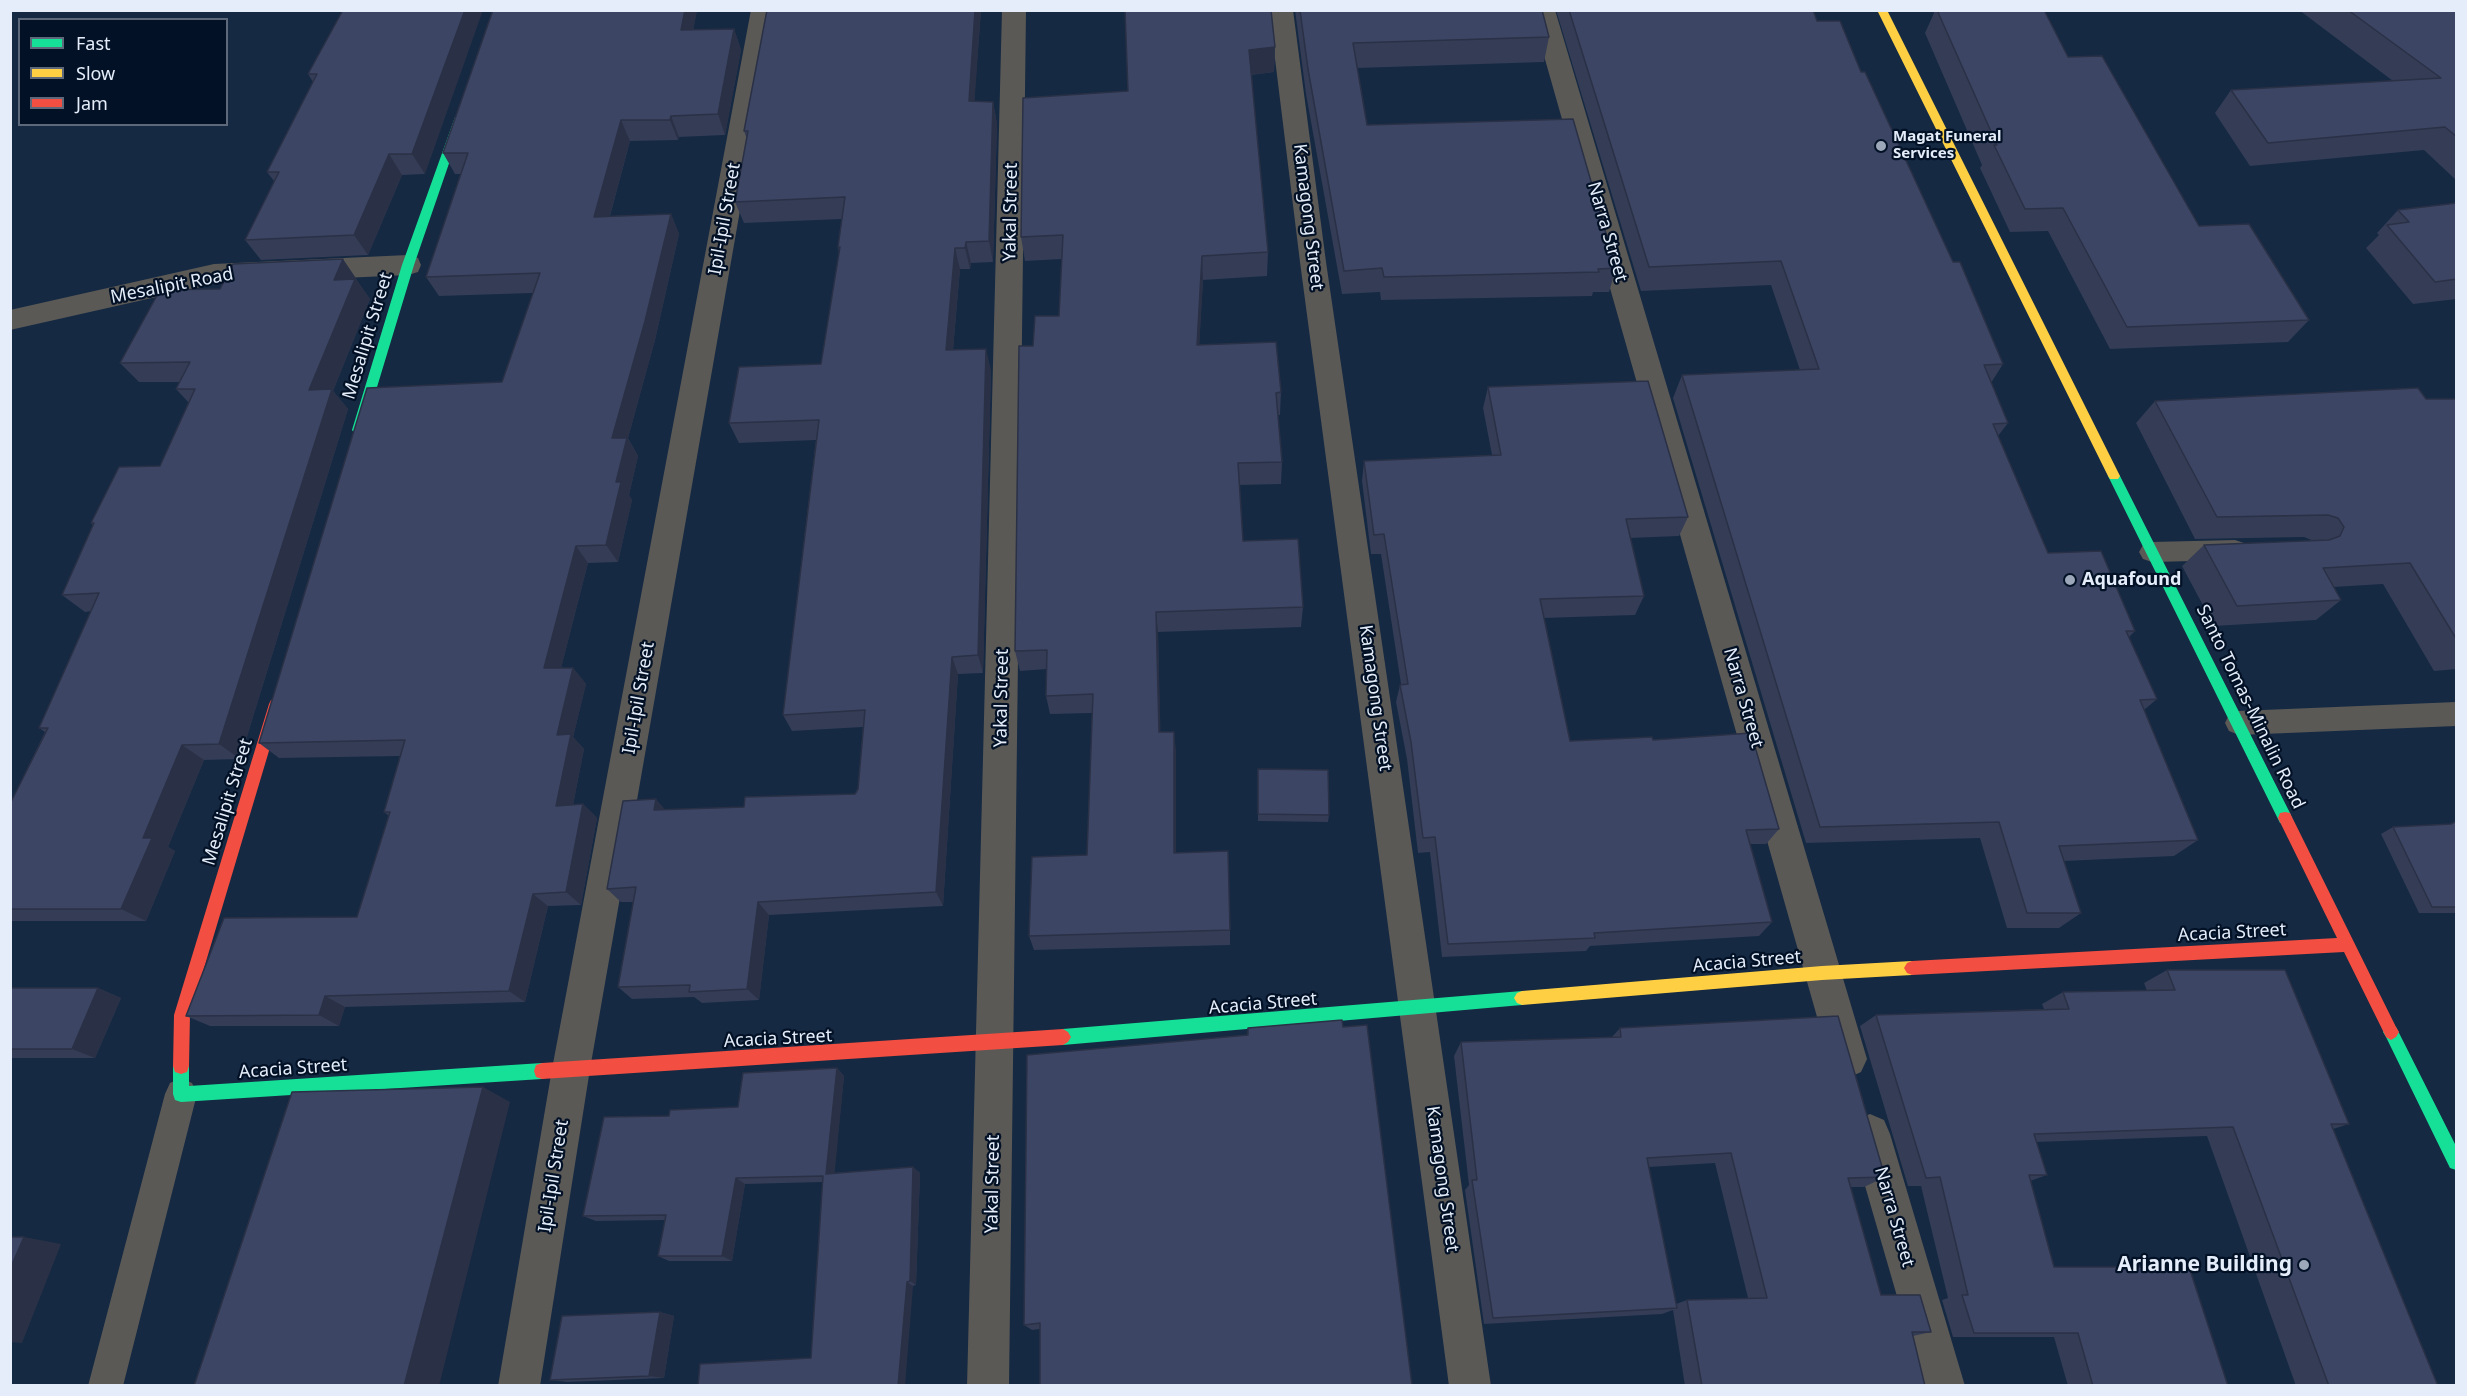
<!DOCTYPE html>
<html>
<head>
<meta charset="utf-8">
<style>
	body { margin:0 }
	#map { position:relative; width:2467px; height:1396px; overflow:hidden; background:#152942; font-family:"Noto Sans",sans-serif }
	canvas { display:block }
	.frame { position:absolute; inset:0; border:12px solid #e4edf9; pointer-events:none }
	.legend { position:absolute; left:18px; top:18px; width:210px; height:108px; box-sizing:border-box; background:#031126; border:2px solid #5d697a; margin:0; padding:8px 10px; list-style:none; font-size:18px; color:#e4edf9 }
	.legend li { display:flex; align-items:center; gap:12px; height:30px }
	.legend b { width:30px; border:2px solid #5d697a }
</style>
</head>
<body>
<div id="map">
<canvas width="2467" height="1396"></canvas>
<div class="frame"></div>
<ul class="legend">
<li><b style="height:8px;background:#16e098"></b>Fast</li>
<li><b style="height:8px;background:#ffcf43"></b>Slow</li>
<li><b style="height:8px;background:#f24e42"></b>Jam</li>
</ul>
</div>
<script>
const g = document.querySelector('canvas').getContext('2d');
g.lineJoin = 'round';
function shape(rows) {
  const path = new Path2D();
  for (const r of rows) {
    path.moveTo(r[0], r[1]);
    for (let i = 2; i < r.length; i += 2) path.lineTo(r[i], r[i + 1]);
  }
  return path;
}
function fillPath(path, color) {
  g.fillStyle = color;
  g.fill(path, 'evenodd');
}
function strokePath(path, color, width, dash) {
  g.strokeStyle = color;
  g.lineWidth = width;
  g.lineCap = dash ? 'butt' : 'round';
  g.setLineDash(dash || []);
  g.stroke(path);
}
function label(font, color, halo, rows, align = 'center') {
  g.font = font + ' "Noto Sans",sans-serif';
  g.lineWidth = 4.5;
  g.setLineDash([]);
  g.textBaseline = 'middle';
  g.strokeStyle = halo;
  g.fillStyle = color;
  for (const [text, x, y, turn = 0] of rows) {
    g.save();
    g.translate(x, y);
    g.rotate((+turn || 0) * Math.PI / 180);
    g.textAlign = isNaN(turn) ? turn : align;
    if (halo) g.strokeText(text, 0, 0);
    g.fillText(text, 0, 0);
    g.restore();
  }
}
fillPath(shape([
	[2235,540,2244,543,2248,550,2244,557,2235,560,2152,562,2143,559,2139,552,2143,545,2152,542,2235,540],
	[2456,702,2456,726,2239,735,2229,731,2225,723,2229,715,2239,711,2456,702],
	[181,1078,192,1083,197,1094,123,1386,88,1386,165,1094,170,1083,181,1078]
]), '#5b5956');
fillPath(shape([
	[751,10,775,10,590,1069,540,1386,498,1386,552,1069,751,10],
	[1002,10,1026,10,1009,1386,967,1386,1002,10],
	[1269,10,1293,10,1326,262,1491,1386,1449,1386,1300,262,1269,10],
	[1531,10,1555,10,1867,1059,1861,1072,1848,1078,1835,1072,1829,1059,1531,10],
	[408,255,418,258,421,265,418,272,408,275,214,284,10,330,10,310,214,264,408,255],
	[1870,1114,1884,1120,1890,1134,1965,1386,1923,1386,1850,1134,1856,1120,1870,1114]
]), '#5b5956');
fillPath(shape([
	[460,114,465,117,414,265,364,430,362,433,354,433,352,430,402,265,455,117,460,114],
	[2114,471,2120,476,2290,813,2292,818,2290,823,2285,824,2280,823,2108,476,2114,471],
	[1522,991,1527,993,1530,998,1527,1003,1522,1005,1063,1045,1058,1042,1055,1037,1058,1032,1063,1029,1522,991],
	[2391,1024,2396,1027,2456,1146,2456,1170,2450,1168,2386,1037,2383,1032,2386,1027,2391,1024],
	[181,1058,187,1060,189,1066,189,1086,542,1063,548,1065,550,1071,548,1077,542,1079,181,1102,175,1100,173,1094,173,1066,175,1060,181,1058]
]), '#16e098');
fillPath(shape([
	[1877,10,1887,10,2120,476,2118,479,2110,479,2108,476,1877,10],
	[1912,961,1917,963,1920,968,1917,973,1912,975,1822,980,1522,1005,1517,1003,1514,998,1517,993,1522,991,1822,966,1912,961]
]), '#ffcf43');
fillPath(shape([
	[276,698,281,700,283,704,190,1015,189,1066,187,1072,181,1074,175,1072,173,1066,174,1015,269,704,271,700,276,698],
	[2285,812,2290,813,2396,1027,2399,1032,2396,1037,2391,1040,2386,1037,2344,952,1912,975,1907,973,1904,968,1907,963,1912,961,2337,938,2278,818,2280,813,2285,812],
	[1063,1029,1068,1032,1071,1037,1068,1042,1063,1045,542,1079,536,1077,534,1071,536,1065,542,1063,1063,1029]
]), '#f24e42');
fillPath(shape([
	[343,10,425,174,402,175,368,255,261,260,245,240,274,181,267,172,313,82,308,74],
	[697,10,693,30,734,29,741,50,725,135,679,137,678,140,630,141,610,216,671,214,679,234,655,340,628,438,638,456,629,495,632,500,618,562,588,563,561,668,573,668,586,684,573,737,584,749,573,805,583,804,597,818,581,905,548,906,525,1002,345,1007,339,1026,210,1026,186,1016,357,917,389,816,384,812,401,756,279,758,259,743,502,382,533,293,439,296,426,277,461,174,455,174,443,153],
	[767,10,981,10,974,101,993,102,997,124,993,262,971,263,970,269,960,269,953,350,991,370,983,673,958,674,943,906,769,915,759,1000,702,1003,694,997,632,999,618,987,634,902,621,902,607,889,665,810,744,807,855,794,858,789,863,727,792,731,783,715,816,440,739,443,729,423,821,364,839,252,838,247,842,219,744,223,735,202,747,139,744,131],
	[1295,10,1542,10,1549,37,1544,62,1357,68,1367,125,1616,268,1609,292,1593,292,1592,296,1381,300,1380,292,1342,294,1306,94],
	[1556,10,1813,10,1817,21,1861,72,1953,262,2003,364,1991,383,2008,423,1998,436,2048,553,2135,631,2129,637,2157,699,2144,710,2198,840,2174,856,2064,861,2081,913,2059,928,2007,928,1980,838,1806,843,1673,398,1682,375,1800,370,1771,285,1641,291],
	[1933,10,2044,10,2068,57,2199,226,2309,320,2288,342,2110,349,2048,231,2010,232,1980,168,1982,165,1925,33,1934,13],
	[2299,10,2457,10,2457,181,2424,150,2250,166,2215,113,2231,90,2393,81],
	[1275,47,1274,72,1251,75,1268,252,1267,276,1203,280,1199,345,1281,392,1280,415,1278,415,1282,462,1281,484,1239,485,1243,541,1303,607,1301,627,1158,632,1160,732,1176,750,1176,853,1230,930,1230,945,1034,950,1029,936,1087,855,1092,713,1050,714,1046,696,1047,669,1020,671,1015,651,1033,346,1059,316,1062,259,1025,261,1021,237,1128,91],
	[2457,203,2457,299,2413,304,2366,248,2379,235,2377,233,2398,210],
	[357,280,357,281,370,299,333,391,348,409,240,759,204,760,168,847,175,851,146,921,10,921,10,804,45,732,39,728,91,611,85,612,62,595,93,525,91,523,160,466,189,403,176,389,180,382,139,382,120,363,220,289],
	[1488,387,1688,517,1679,536,1630,538,1644,596,1635,615,1544,618,1570,741,1653,740,1779,829,1766,844,1750,844,1772,922,1759,936,1590,946,1586,951,1442,957,1430,852,1418,853,1407,759,1396,702,1400,685,1401,684,1381,554,1371,554,1362,481,1364,461,1492,455,1483,408],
	[2426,399,2457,399,2457,669,2434,671,2383,584,2334,587,2341,600,2316,620,2214,626,2182,566,2204,545,2314,541,2304,537,2195,539,2136,423,2155,401],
	[1258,769,1329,815,1328,822,1258,821],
	[2457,821,2457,913,2419,913,2381,834,2393,827,2451,824],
	[2167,970,2349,1124,2333,1129,2438,1386,2296,1386,2207,1136,2036,1142,2047,1175,2030,1181,2054,1267,2228,1386,2068,1386,2054,1337,1953,1337,1942,1300,1948,1298,1921,1186,1908,1186,1860,1026,1876,1015,2044,1009,2042,1004,2063,992,2147,991,2144,983],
	[10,988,98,988,121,998,95,1058,10,1058],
	[1342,1020,1040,1329,1032,1330,1024,1325,1247,1035,1248,1028],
	[1620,1028,1885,1177,1864,1187,1850,1187,1881,1295,1931,1332,1913,1336,1925,1386,1685,1386,1673,1310,1662,1314,1484,1324,1465,1190,1469,1185,1454,1056,1461,1042,1612,1037],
	[1715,1163,1748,1298,1687,1300,1676,1304,1649,1167],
	[837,1068,844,1076,834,1173,913,1167,920,1173,916,1285,913,1286,811,1358,823,1182,745,1184,732,1261,669,1261,658,1256,665,1220,596,1221,583,1216,669,1116,738,1107],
	[660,1312,674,1316,664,1378,567,1382,550,1380]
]), '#343c56');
fillPath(shape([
	[465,10,483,10,425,174,412,154],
	[685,10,697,10,689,51,681,30],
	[975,10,981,10,973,123,969,101],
	[734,29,741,50,725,135,718,114],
	[1275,47,1274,72,1249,75,1249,50],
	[993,102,997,124,993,262,989,241],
	[671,116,679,137,678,140,670,120],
	[621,120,630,141,604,237,594,217],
	[389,154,402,175,368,255,354,235],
	[671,214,679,234,655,340,628,438,638,456,629,495,632,500,618,562,606,545,616,482,612,438],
	[966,242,971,263,970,269,965,248],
	[955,248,960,269,951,371,946,350],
	[1202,256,1203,280,1198,369,1197,345],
	[343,259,370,299,333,391,348,409,240,759,219,744,309,390,334,280],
	[986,349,991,370,983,673,978,655],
	[576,546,588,563,557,684,544,668],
	[1156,612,1158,632,1161,750,1159,732],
	[952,657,958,674,943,906,936,892],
	[573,668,586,684,573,737,584,749,570,820,556,806,557,735],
	[1174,732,1176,750,1176,869,1174,853],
	[182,745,204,760,168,847,175,851,146,921,121,909,143,838],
	[656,799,669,814,654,810],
	[583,804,597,818,581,905,566,892],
	[533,894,548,906,525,1002,509,991],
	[758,902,769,915,759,1000,747,989],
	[98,988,121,998,95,1058,72,1049],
	[325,996,345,1007,339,1026,319,1015],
	[837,1068,844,1076,834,1180,826,1174],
	[483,1087,510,1102,439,1386,404,1386],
	[913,1167,920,1173,916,1285,910,1281],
	[736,1178,745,1184,732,1261,722,1256],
	[24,1237,61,1244,22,1343,10,1342,10,1269],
	[907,1282,913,1286,905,1386,898,1386],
	[660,1312,674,1316,664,1378,649,1376]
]), '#2a3146');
const building = shape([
	[343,10,465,10,412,154,389,154,354,235,245,240,279,172,267,172,317,74,308,74,343,10],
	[493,10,685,10,681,30,734,29,718,114,671,116,670,120,621,120,594,217,671,214,645,321,612,438,627,438,616,482,621,482,606,545,576,546,544,668,573,668,557,735,571,734,556,806,583,804,566,892,533,894,509,991,325,996,319,1015,186,1016,224,918,357,917,390,812,384,812,405,740,259,743,367,388,502,382,540,273,426,277,468,153,443,153,493,10],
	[767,10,975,10,969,101,993,102,989,241,966,242,965,248,955,248,946,350,986,349,978,655,952,657,936,892,758,902,747,989,689,992,690,985,618,987,636,887,607,889,623,801,656,799,654,810,744,807,745,797,855,794,858,789,865,710,783,715,819,420,729,423,739,367,821,364,840,247,838,247,845,197,735,202,748,131,744,131,767,10],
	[1125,10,1271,10,1275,47,1249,50,1268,252,1202,256,1197,345,1276,342,1281,392,1276,393,1282,462,1238,463,1243,541,1298,539,1303,607,1156,612,1159,732,1174,732,1174,853,1228,851,1230,930,1029,936,1032,857,1087,855,1093,694,1046,696,1047,650,1015,651,1019,346,1033,346,1035,316,1059,316,1063,235,1021,237,1023,98,1128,91,1125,10],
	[1300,10,1542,10,1549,37,1353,43,1367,125,1573,119,1616,268,1598,269,1599,272,1384,277,1382,268,1344,271,1308,69,1300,10],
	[1569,10,1813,10,1817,21,1840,21,1861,72,1865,72,1953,262,1960,262,2003,364,1984,365,2008,423,1993,424,2048,553,2101,551,2135,631,2126,631,2157,699,2140,700,2198,840,2059,846,2081,913,2027,913,1999,822,1820,827,1682,375,1819,369,1781,261,1649,267,1569,10],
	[1937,10,2044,10,2068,57,2102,56,2199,226,2249,224,2309,320,2127,327,2063,208,2025,209,1994,145,1997,145,1937,10],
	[2348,10,2457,10,2457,137,2445,127,2268,143,2231,90,2441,78,2348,10],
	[2457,203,2457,279,2435,282,2387,225,2409,222,2398,210,2457,203],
	[343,259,334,280,355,279,309,390,332,389,219,744,182,745,143,838,152,838,121,909,10,909,10,804,48,728,39,728,99,593,62,595,94,523,91,523,119,467,160,466,195,389,176,389,190,362,120,363,160,290,220,289,233,264,343,259],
	[1648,381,1688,517,1626,519,1644,596,1540,599,1570,741,1652,737,1653,740,1751,733,1779,829,1746,830,1772,922,1594,933,1595,938,1448,944,1435,837,1423,838,1411,742,1400,685,1408,684,1384,534,1374,535,1364,461,1501,455,1488,387,1648,381],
	[2418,388,2426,399,2457,399,2457,640,2410,563,2323,568,2341,600,2237,606,2204,545,2329,540,2340,536,2344,527,2338,518,2328,515,2217,517,2155,401,2418,388],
	[1258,769,1328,770,1329,815,1258,814,1258,769],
	[2457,821,2457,907,2432,907,2393,827,2451,824,2457,821],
	[2167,970,2285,970,2349,1124,2331,1124,2438,1386,2329,1386,2233,1127,2034,1134,2047,1175,2029,1175,2054,1267,2189,1267,2228,1386,2093,1386,2078,1333,1974,1333,1962,1295,1968,1295,1940,1177,1926,1178,1876,1015,2069,1009,2063,992,2175,990,2167,970],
	[10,988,98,988,72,1049,10,1049,10,988],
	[1838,1016,1885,1177,1848,1178,1881,1295,1920,1295,1931,1332,1912,1332,1925,1386,1702,1386,1687,1300,1767,1298,1731,1153,1647,1158,1677,1308,1493,1318,1472,1180,1477,1180,1461,1042,1621,1037,1620,1028,1838,1016],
	[1342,1020,1343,1027,1367,1025,1412,1386,1040,1386,1040,1323,1024,1325,1027,1055,1248,1035,1248,1028,1342,1020],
	[837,1068,826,1174,913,1167,910,1281,907,1282,898,1386,698,1386,700,1364,811,1358,823,1176,736,1178,722,1256,658,1256,666,1215,583,1216,604,1117,669,1116,670,1110,738,1107,743,1073,837,1068],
	[483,1087,404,1386,194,1386,292,1092,483,1087],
	[10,1237,24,1237,10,1269,10,1237],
	[660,1312,649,1376,550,1380,562,1316,660,1312]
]);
fillPath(building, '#3c4664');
strokePath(building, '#2a3146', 1.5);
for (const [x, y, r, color] of [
	[1881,146,6,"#9ca8b9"],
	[2070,580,6,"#9ca8b9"],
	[2304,1265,6,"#9ca8b9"]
]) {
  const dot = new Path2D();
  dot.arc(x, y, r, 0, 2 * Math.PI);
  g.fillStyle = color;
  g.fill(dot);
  strokePath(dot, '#031126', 2);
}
label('bold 15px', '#e4edf9', '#031126', [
	["Magat Funeral",1893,137],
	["Services",1893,154]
], 'left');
label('18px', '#e4edf9', '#031126', [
	["Yakal Street",1011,212,-89],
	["Kamagong Street",1308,217,83],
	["Ipil-Ipil Street",725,219,-80],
	["Narra Street",1607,232,74],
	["Mesalipit Road",172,286,-11],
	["Mesalipit Street",368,336,-73],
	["Ipil-Ipil Street",639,698,-80],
	["Yakal Street",1002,698,-89],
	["Kamagong Street",1375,698,82],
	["Narra Street",1743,698,74],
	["Santo Tomas-Minalin Road",2250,707,64],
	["Mesalipit Street",228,802,-73],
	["Acacia Street",2232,933,-3],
	["Acacia Street",1747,962,-5],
	["Acacia Street",1263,1004,-5],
	["Acacia Street",778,1039,-3],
	["Acacia Street",293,1069,-4],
	["Ipil-Ipil Street",554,1176,-81],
	["Kamagong Street",1442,1179,82],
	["Yakal Street",993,1184,-89],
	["Narra Street",1894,1217,74]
]);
label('bold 18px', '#e4edf9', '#031126', [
	["Aquafound",2082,580]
], 'left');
label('bold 21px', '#e4edf9', '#031126', [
	["Arianne Building",2292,1265]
], 'right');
</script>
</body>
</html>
